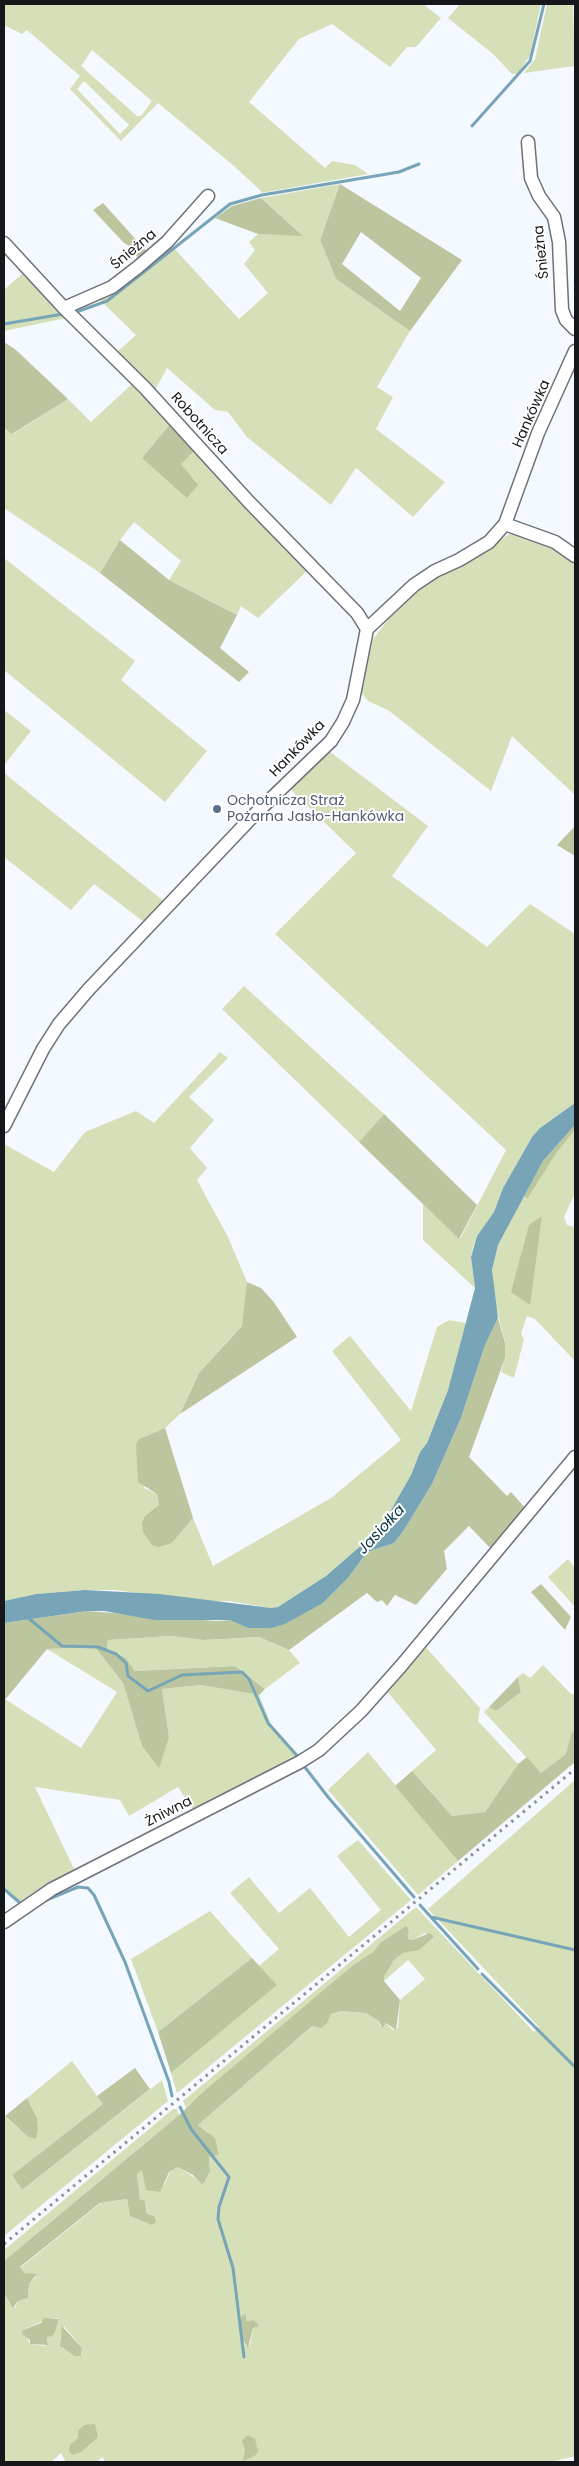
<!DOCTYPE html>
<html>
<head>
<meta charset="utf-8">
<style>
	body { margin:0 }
	#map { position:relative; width:579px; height:2466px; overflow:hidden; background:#f4f8ff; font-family:Poppins,sans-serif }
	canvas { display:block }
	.frame { position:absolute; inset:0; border:5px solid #15171a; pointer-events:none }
</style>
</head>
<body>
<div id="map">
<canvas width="579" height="2466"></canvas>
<div class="frame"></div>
</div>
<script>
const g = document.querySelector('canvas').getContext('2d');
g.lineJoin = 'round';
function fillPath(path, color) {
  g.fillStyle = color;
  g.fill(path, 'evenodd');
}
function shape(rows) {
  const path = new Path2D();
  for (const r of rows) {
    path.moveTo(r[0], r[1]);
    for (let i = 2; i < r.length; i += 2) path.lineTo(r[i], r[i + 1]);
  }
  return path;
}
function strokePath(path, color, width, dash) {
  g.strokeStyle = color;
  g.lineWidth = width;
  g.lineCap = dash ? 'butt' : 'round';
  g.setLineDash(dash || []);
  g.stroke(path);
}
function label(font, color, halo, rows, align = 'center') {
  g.font = font + ' Poppins,sans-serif';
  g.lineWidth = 4;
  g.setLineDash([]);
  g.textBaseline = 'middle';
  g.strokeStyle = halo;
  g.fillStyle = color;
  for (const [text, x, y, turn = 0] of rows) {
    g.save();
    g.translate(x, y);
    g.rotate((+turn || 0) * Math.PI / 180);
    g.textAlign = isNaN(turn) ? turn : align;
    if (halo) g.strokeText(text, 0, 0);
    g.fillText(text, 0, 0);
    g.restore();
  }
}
fillPath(shape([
	[4,4,423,4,441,18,416,47,407,47,390,67,332,24,299,39,249,102,325,168,332,161,355,165,368,174,261,193,261,191,234,166,158,103,121,141,70,89,80,76,27,30,22,34,4,25],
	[92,50,152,101,141,116,137,116,81,66],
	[84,81,129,125,120,134,77,89],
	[460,4,541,4,530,55,518,74,512,74,493,54,448,18],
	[547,4,575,4,573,6,575,66,524,73,535,59],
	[340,184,320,240,336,279,410,331,377,387,393,397,376,429,445,482,413,517,356,468,331,505,247,437,228,412,215,410,167,368,155,390,116,353,136,335,97,297,172,246,239,319,268,293,244,264,255,250,249,242,258,234,302,235,261,198],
	[23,273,66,318,4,331,4,290],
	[132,384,171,423,142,458,180,464,195,450,308,570,258,618,241,606,237,615,169,580,181,561,134,522,120,540,100,573,4,508,4,428,13,434,68,399,91,422],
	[513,532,551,545,575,561,575,795,512,736,491,791,388,710,368,701,361,692,373,639,397,608,423,585],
	[4,558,135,661,121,680,207,751,165,802,4,670],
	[4,710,31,731,4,765],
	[329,751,428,826,392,876,487,947,530,904,575,934,575,1103,540,1128,532,1137,503,1188,494,1212,477,1236,473,1247,471,1257,475,1288,423,1240,423,1204,460,1239,506,1150,275,934,356,853,288,787],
	[4,773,165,902,144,922,94,884,71,910,4,857],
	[244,986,384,1114,359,1142,222,1009],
	[220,1052,228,1058,189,1097,214,1120,190,1148,207,1168,197,1180,228,1237,247,1282,245,1311,242,1326,199,1373,180,1414,165,1428,139,1439,144,1488,157,1494,159,1506,145,1516,172,1543,193,1518,213,1566,331,1498,401,1440,332,1351,350,1336,411,1411,437,1327,449,1320,466,1323,448,1390,427,1443,420,1452,411,1475,380,1529,326,1576,278,1607,271,1608,229,1601,206,1601,114,1590,85,1590,36,1594,4,1601,4,1144,54,1172,85,1132,136,1111,154,1123],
	[575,1130,575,1193,564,1217,567,1225,575,1227,575,1361,535,1319,527,1316,521,1334,524,1339,514,1378,501,1372,505,1358,505,1343,493,1292,492,1270,498,1245,524,1196,526,1199,557,1152],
	[568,1559,575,1568,575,1607,548,1577],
	[171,1636,204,1640,259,1637,289,1650,300,1663,265,1689,235,1666,135,1671,126,1658,107,1649,108,1640],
	[423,1644,480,1708,478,1721,518,1764,485,1812,452,1816,412,1771,436,1750,386,1690],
	[95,1647,123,1683,142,1746,169,1737,162,1689,201,1685,259,1695,271,1724,298,1754,194,1811,178,1787,129,1816,120,1800,35,1787,76,1873,37,1891,21,1903,4,1886,4,1701,5,1699,81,1748,117,1692,47,1649],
	[543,1665,572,1695,575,1693,575,1729,571,1734,566,1754,541,1773,484,1712,489,1707,496,1711,521,1692,518,1677,523,1673,530,1678],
	[368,1752,458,1861,418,1895,328,1790],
	[575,1780,575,2456,551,2462,104,2462,103,2457,96,2462,66,2462,61,2453,51,2462,4,2462,4,2293,15,2308,18,2301,28,2298,29,2284,36,2277,24,2273,20,2268,101,2203,127,2199,130,2216,148,2223,146,2203,140,2199,137,2174,143,2169,146,2190,164,2185,172,2168,177,2167,197,2179,210,2171,209,2157,218,2155,208,2132,198,2125,312,2026,315,2027,331,2014,341,2011,366,2013,379,2021,380,2027,386,2023,393,2030,398,2028,400,2000,425,1979,408,1960,384,1981,384,1977,394,1960,403,1953,433,1939,425,1933,412,1940,408,1939,409,1928,401,1929,381,1942,373,1952,353,1965,186,2108,183,2101,416,1907,534,2032,539,2027,428,1909],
	[245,2314,246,2321,254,2320,260,2326,253,2328,250,2345,245,2345,243,2340,241,2317],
	[57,2318,59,2319,56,2328,47,2337,48,2342,45,2346,30,2344,23,2330,47,2319],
	[64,2326,82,2348,82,2354,63,2349,60,2339],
	[358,1840,411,1900,177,2093,171,2073,276,1985,259,1966,279,1949,230,1893,249,1877,279,1913,310,1888,349,1937,381,1910,337,1856],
	[210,1911,252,1958,158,2032,131,1959],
	[72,2061,103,2104,12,2175,22,2190,162,2080,168,2101,4,2236,4,2116,27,2136,37,2118,27,2098],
	[173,2109,177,2109,179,2115,4,2261,4,2250]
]), '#d5e0b9');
fillPath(shape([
	[340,184,462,260,410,331,336,279,320,240],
	[361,232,421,278,400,311,342,264],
	[261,198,303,236,258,234,215,218,232,206],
	[103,203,150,255,140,262,131,247,124,243,93,210],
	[4,342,16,350,68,399,12,434,4,428],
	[171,423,195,450,181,464,198,485,187,498,142,458],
	[120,540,169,580,237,615,220,648,249,672,239,682,100,573],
	[575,826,575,856,557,845],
	[384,1114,477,1205,459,1239,359,1142],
	[575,1125,575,1130,557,1152,527,1199,524,1196,543,1161],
	[542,1216,530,1305,511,1292,529,1225],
	[247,1282,261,1288,273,1301,297,1337,180,1414,199,1373,242,1326],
	[498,1318,505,1343,505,1358,469,1457,507,1496,511,1492,527,1510,493,1551,469,1526,444,1551,447,1569,416,1605,395,1595,387,1606,382,1600,377,1602,367,1593,289,1650,259,1637,204,1640,171,1636,108,1640,107,1649,126,1658,135,1671,235,1666,265,1689,259,1695,201,1685,162,1689,169,1737,159,1768,142,1746,123,1683,95,1647,47,1649,4,1701,4,1623,87,1611,216,1621,231,1620,248,1628,323,1603,348,1578,367,1552,394,1543,404,1530,432,1484,461,1418,485,1345],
	[165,1428,193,1518,172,1543,159,1547,152,1545,143,1532,142,1523,145,1516,159,1505,157,1494,138,1482,136,1445,139,1439],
	[541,1584,571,1617,565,1630,531,1592],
	[518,1677,521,1692,496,1711,489,1707],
	[575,1729,575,1762,458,1861,395,1786,412,1771,452,1816,485,1812,518,1764,527,1757,541,1773,566,1754,571,1734],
	[406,1926,409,1929,408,1939,412,1940,430,1933,434,1937,419,1950,403,1953,394,1960,384,1977,384,1981,400,2000,396,2030,386,2023,382,2028,379,2021,366,2013,341,2011,331,2014,327,2023,321,2028,312,2026,198,2125,215,2138,219,2155,209,2157,210,2171,204,2182,202,2184,193,2175,177,2167,169,2172,160,2192,146,2190,142,2170,137,2174,140,2199,145,2201,147,2214,154,2216,156,2222,152,2225,130,2216,127,2199,100,2203,20,2267,24,2273,37,2274,29,2284,28,2298,18,2301,13,2308,4,2293,4,2261,179,2115,202,2093,353,1965,373,1952,381,1942],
	[252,1958,277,1985,171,2073,158,2032],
	[135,2068,150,2089,22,2190,12,2175,103,2104,97,2096],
	[27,2098,37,2118,38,2130,36,2139,27,2136,5,2116],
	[246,2314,246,2321,254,2320,260,2326,253,2328,248,2348,241,2337,240,2321,242,2315],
	[44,2318,59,2319,55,2332,52,2336,47,2337,48,2345,30,2344,30,2340,22,2334,23,2330,41,2323],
	[62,2326,82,2348,81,2356,75,2356,60,2346],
	[95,2424,98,2437,81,2452,72,2455,69,2451,70,2445,78,2438,78,2431,84,2425],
	[248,2435,255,2439,258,2451,256,2455,243,2461,245,2450,242,2440]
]), '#bbc69e');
fillPath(shape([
	[575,1103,575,1125,543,1161,498,1245,492,1270,498,1318,485,1345,461,1418,432,1484,404,1530,394,1543,367,1552,348,1578,323,1603,285,1624,271,1628,248,1628,230,1620,155,1620,104,1611,87,1611,4,1623,4,1601,36,1594,85,1590,160,1594,271,1608,278,1607,326,1576,372,1536,380,1529,411,1475,420,1452,427,1443,448,1390,475,1288,471,1257,477,1236,494,1212,503,1188,532,1137,540,1128]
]), '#77a5b7');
strokePath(shape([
	[472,126,530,61,544,4],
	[79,311,107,301,230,204,262,195,399,172,419,164],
	[4,324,63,314],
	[26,1616,62,1646,98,1647,116,1654,126,1663,128,1676,148,1691,182,1675,242,1672,249,1679,268,1723,299,1758],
	[304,1766,328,1797,414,1897],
	[4,1889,19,1902],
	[44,1901,78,1887,88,1888,94,1895,125,1962,169,2082,172,2096],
	[420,1905,478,1969],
	[431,1917,575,1950],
	[482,1974,575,2067],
	[180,2107,191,2129,229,2177,219,2207,218,2219,233,2268,244,2357]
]), '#77a5b7', 3);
const street = shape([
	[528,142,531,178,539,196,554,217,559,242,562,310,566,320,575,329],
	[4,243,64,308,145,388,249,502,357,613,367,629],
	[64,308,112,287,138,267,167,242,208,196],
	[505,524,555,542,575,556],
	[4,1126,43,1049,59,1024,89,989,253,816,331,741,343,722,353,700,367,629,414,585,435,571,459,560,489,542,505,524,538,433,575,351],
	[4,1922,52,1889,300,1762,319,1750,361,1711,401,1666,575,1457]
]);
strokePath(street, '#6d727a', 15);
strokePath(street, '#fff', 12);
strokePath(shape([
	[4,2244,575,1769]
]), '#8c8f94', 3, [2.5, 5]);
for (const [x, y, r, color] of [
	[217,809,5,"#5c6f8a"]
]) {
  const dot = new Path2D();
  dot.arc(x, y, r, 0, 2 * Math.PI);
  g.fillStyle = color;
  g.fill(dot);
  strokePath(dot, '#fff', 2);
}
label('14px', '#15171a', '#fff', [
	["Śnieżna",134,250,-40],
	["Śnieżna",542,252,-96],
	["Hankówka",532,414,-66],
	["Robotnicza",199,424,48],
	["Hankówka",298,749,-46],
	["Żniwna",169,1812,-27]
]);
label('14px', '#4e5e75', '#fff', [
	["Ochotnicza Straż",227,801],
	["Pożarna Jasło-Hankówka",227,817]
], 'left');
label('italic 15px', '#093543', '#fff', [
	["Jasiołka",382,1530,-47]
]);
</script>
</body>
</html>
